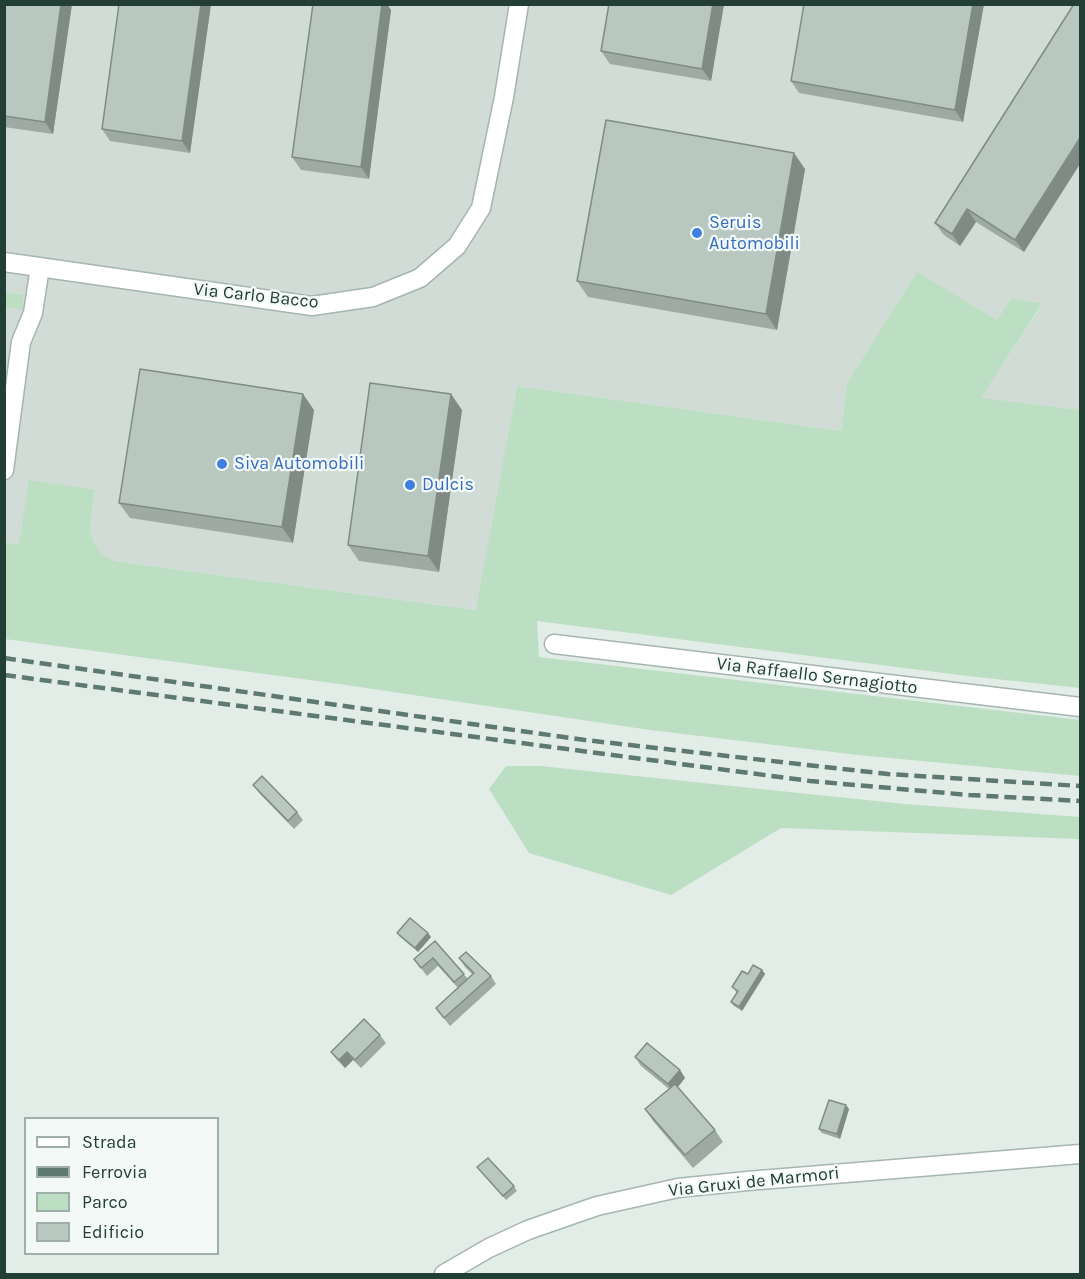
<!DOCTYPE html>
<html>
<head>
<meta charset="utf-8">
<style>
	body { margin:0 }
	#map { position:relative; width:1085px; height:1279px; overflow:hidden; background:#e3ede8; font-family:Karla,sans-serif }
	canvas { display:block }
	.frame { position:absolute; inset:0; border:6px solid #223e35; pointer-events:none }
	.legend { position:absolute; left:24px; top:1117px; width:195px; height:138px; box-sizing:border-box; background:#f3f9f6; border:2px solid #9faea9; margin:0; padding:8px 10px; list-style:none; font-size:18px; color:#223e35 }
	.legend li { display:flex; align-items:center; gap:12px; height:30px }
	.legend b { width:30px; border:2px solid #9faea9 }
</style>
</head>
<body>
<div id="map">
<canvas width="1085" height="1279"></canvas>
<div class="frame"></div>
<ul class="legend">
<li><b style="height:8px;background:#fff"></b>Strada</li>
<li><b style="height:8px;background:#5d7970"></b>Ferrovia</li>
<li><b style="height:16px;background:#bcdec3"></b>Parco</li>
<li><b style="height:16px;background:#b8c7c0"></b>Edificio</li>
</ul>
</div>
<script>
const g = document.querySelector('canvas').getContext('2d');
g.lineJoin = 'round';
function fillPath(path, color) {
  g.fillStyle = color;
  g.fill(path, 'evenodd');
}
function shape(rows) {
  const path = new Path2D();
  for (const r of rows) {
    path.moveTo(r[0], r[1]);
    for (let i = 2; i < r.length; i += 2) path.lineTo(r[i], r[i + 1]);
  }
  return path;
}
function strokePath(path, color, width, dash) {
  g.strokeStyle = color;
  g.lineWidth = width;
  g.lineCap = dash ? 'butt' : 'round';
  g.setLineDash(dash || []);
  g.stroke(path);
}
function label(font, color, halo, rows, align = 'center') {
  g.font = font + ' Karla,sans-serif';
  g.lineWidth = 4.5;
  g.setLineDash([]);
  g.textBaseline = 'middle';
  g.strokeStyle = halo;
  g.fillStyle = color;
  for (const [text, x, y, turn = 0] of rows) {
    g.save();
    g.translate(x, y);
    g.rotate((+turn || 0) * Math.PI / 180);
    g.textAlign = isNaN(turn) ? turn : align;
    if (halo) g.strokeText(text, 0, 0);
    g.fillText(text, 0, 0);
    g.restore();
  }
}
fillPath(shape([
	[5,5,1080,5,1080,410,980,399,1042,305,997,320,917,273,847,383,841,431,517,386,477,610,114,561,101,553,93,541,90,529,95,491,21,533,18,544,5,542]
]), '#d1dcd6');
fillPath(shape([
	[917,272,997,320,1012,298,1042,304,981,398,1080,410,1080,688,967,676,537,621,539,657,1080,720,1080,776,858,755,650,730,332,683,5,639,5,542,18,544,21,533,29,480,95,490,90,529,93,541,101,553,114,561,476,610,517,386,841,431,847,383],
	[5,292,23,295,23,310,5,307],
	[506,766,540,766,905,804,1080,817,1080,839,781,828,671,895,529,853,489,789]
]), '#bcdec3');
const minor = shape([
	[4,262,312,306,373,297,420,278,457,246,481,208,504,97,519,4],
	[4,470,21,342,33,313,40,267],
	[554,644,1080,707],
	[444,1274,489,1248,528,1230,597,1206,678,1188,747,1181,1080,1154]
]);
strokePath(minor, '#a5b5af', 21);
strokePath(minor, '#fff', 18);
strokePath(shape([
	[4,658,585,740,888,774,1080,786],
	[4,675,810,781,969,795,1080,801]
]), '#5d7970', 4.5, [12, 6]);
fillPath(shape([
	[4,4,72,4,53,134,4,127],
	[119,4,211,4,190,153,110,141,102,129],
	[724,4,711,81,610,64,601,51],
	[804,4,984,4,963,122,799,93,791,81],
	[1074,4,1024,252,976,222,960,246,944,235,935,223],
	[391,10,369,179,301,170,292,157],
	[805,169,777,330,588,297,577,281],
	[314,410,293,543,130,518,119,503],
	[462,410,439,572,359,561,348,545],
	[253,785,297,812,303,820,294,829,259,793],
	[397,933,431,937,418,952,400,937],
	[435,941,468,979,473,975,465,967,459,958,491,976,496,984,450,1026,436,1008,458,988,438,966,427,976,414,959],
	[762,970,765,974,742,1011,734,1006,731,1002,737,993,732,987,748,974],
	[380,1035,386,1043,361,1068,353,1060,345,1068,337,1060,331,1052],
	[635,1057,680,1070,685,1078,678,1087,715,1130,723,1142,693,1168,653,1121,645,1109,669,1089,641,1066],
	[849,1109,840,1139,822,1133,819,1129],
	[477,1167,514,1186,517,1191,506,1200]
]), '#9eaba5');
fillPath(shape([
	[61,4,72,4,53,134,45,122],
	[201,4,211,4,190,153,182,141],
	[382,4,387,4,391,10,369,179,361,167],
	[713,4,724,4,711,81,702,69],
	[973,4,984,4,963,122,955,110],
	[1080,138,1080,164,1024,252,1015,240],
	[794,153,805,169,777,330,766,314],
	[967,209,976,222,960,246,952,234],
	[303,394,314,410,293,543,282,527],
	[451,394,462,410,439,572,428,556],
	[428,933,431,937,418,952,415,948],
	[762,970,765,974,742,1011,739,1007],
	[347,1052,353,1060,345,1068,339,1060],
	[680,1070,685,1078,673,1093,668,1084],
	[846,1105,849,1109,840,1139,837,1134]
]), '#818b86');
const building = shape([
	[4,4,61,4,45,122,4,116,4,4],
	[119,4,201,4,182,141,102,129,119,4],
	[313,4,382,4,361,167,292,157,313,4],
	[609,4,713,4,702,69,601,51,609,4],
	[804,4,973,4,955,110,791,81,804,4],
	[1074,4,1080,4,1080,138,1015,240,967,209,952,234,935,223,1074,4],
	[606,120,794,153,766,314,577,281,606,120],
	[140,369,303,394,282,527,119,503,140,369],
	[370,383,451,394,428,556,348,545,370,383],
	[262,776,297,812,288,821,253,785,262,776],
	[410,918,428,933,415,948,397,933,410,918],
	[435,941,464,974,454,982,433,958,421,968,414,959,435,941],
	[466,952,491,976,444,1018,436,1008,474,973,459,958,466,952],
	[753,965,762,970,739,1007,731,1002,738,991,732,987,742,971,748,974,753,965],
	[364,1019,380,1035,355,1060,347,1052,339,1060,331,1052,364,1019],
	[647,1043,680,1070,668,1084,635,1057,647,1043],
	[675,1084,715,1130,685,1155,645,1109,675,1084],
	[829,1100,846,1105,837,1134,819,1129,829,1100],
	[488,1158,514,1186,503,1196,477,1167,488,1158]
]);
fillPath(building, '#b8c7c0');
strokePath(building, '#818b86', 1.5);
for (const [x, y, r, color] of [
	[697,233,6,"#3f7fe0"],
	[222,464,6,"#3f7fe0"],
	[410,485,6,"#3f7fe0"]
]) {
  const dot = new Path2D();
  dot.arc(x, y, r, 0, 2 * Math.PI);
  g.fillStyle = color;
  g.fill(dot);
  strokePath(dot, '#f3f9f6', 2);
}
label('18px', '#366cbe', '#f3f9f6', [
	["Seruis",709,223],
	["Automobili",709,244],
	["Siva Automobili",234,464],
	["Dulcis",422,485]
], 'left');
label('18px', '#223e35', '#f3f9f6', [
	["Via Carlo Bacco",256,296,6],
	["Via Raffaello Sernagiotto",817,676,7],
	["Via Gruxi de Marmori",754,1182,-6]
]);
</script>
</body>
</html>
